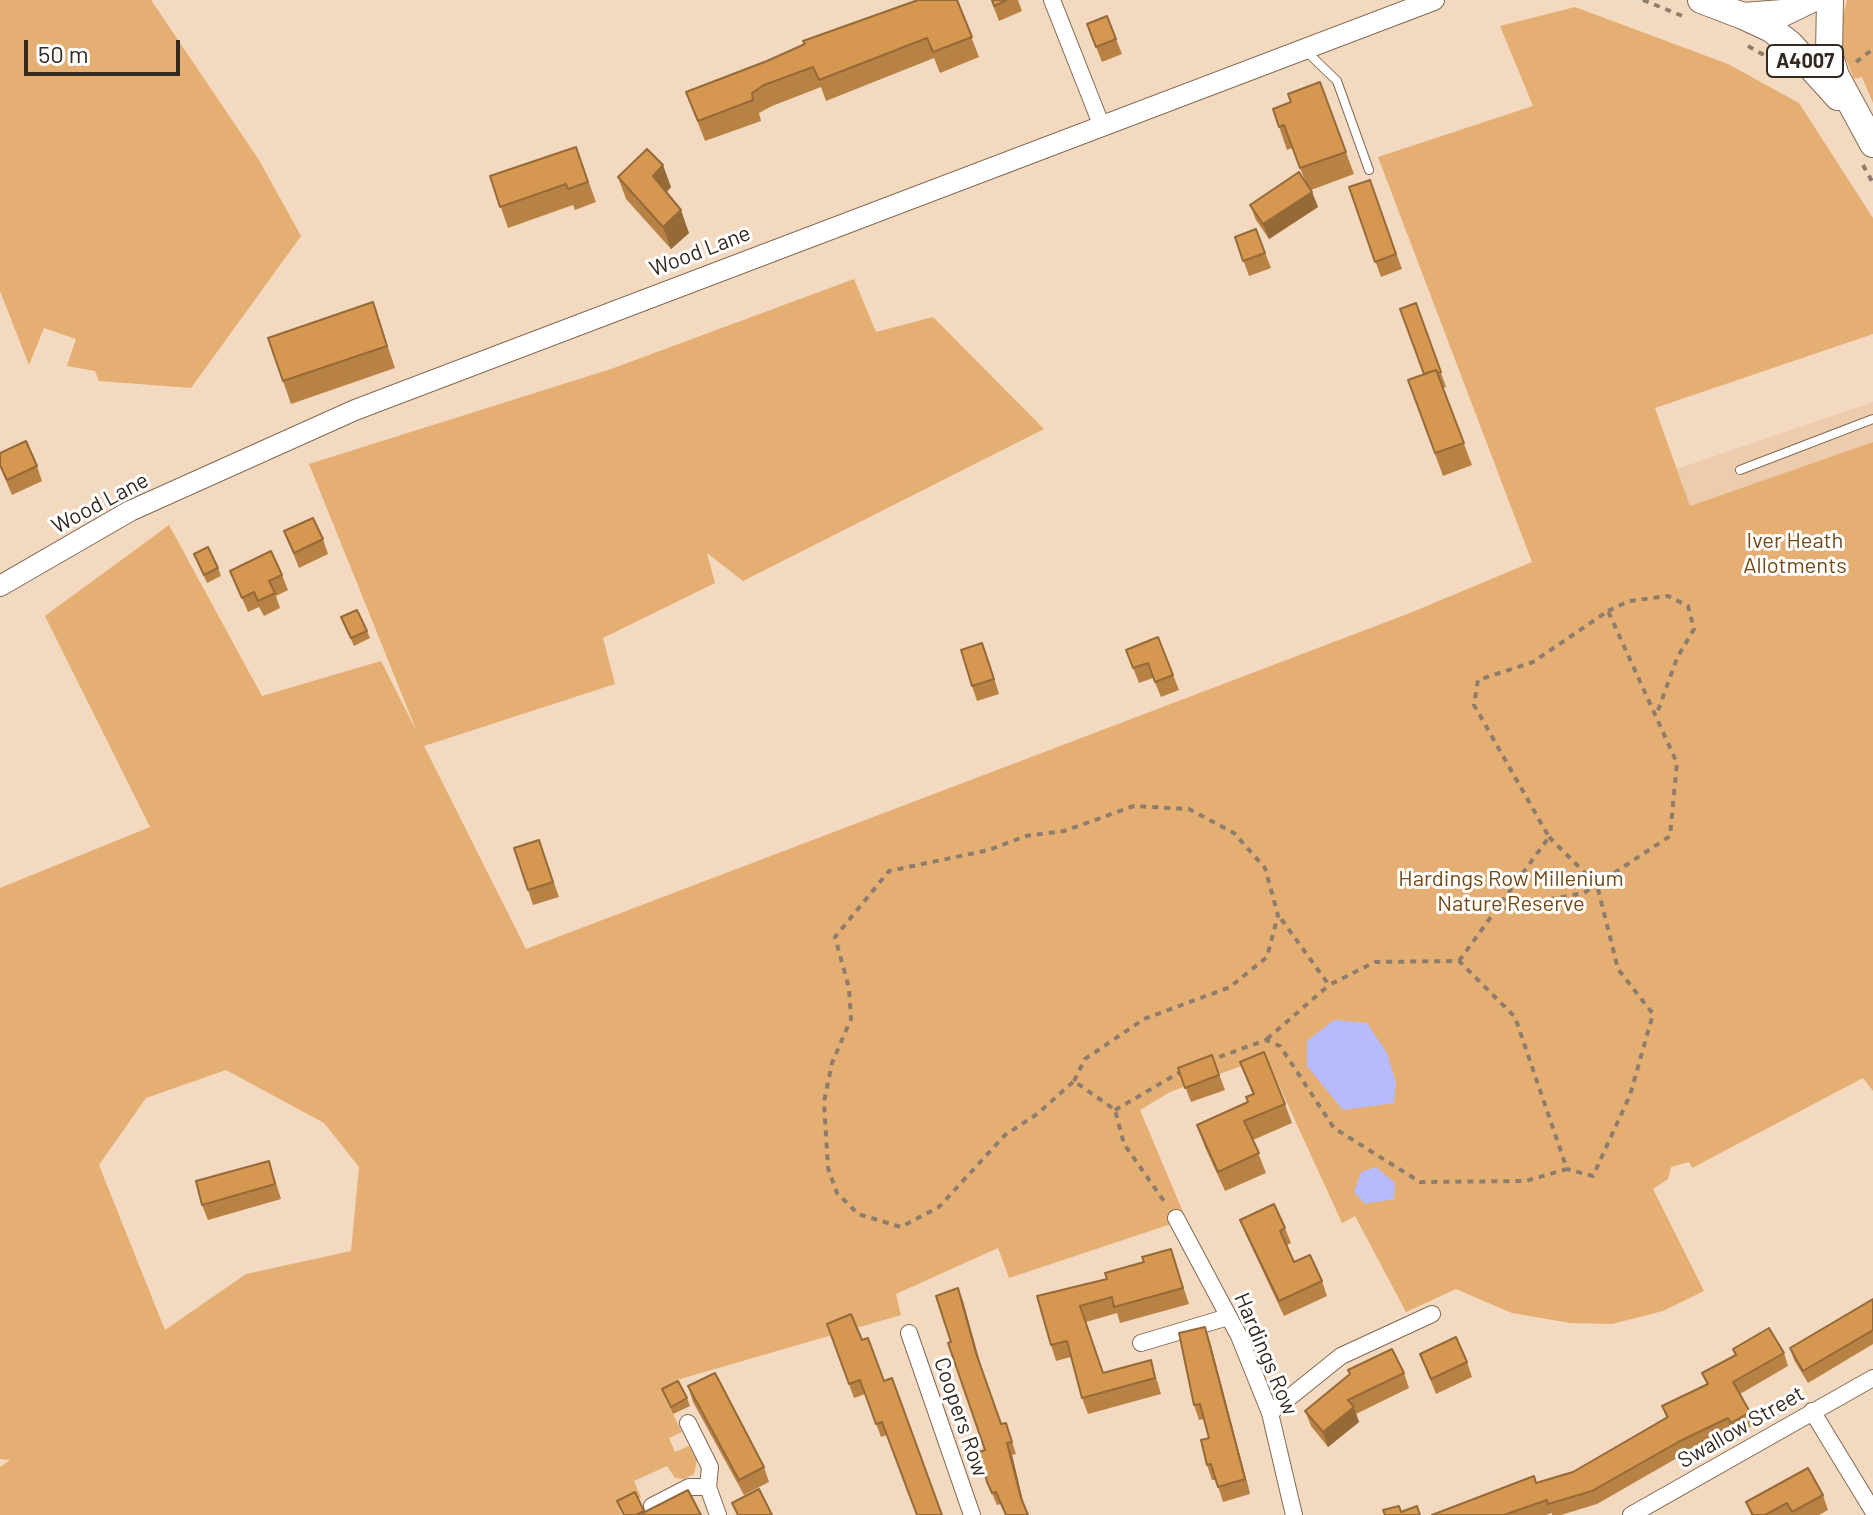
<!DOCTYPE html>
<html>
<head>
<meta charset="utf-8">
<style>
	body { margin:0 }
	#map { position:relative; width:1873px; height:1515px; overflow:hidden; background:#f3d9c0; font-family:Barlow,sans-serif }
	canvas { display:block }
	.scale { position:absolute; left:24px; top:40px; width:156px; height:36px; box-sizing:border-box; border:4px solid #33291f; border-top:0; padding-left:10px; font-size:24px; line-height:28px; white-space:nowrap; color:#33291f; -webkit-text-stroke:6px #fff; paint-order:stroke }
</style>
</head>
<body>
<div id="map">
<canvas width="1873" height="1515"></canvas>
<div class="scale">50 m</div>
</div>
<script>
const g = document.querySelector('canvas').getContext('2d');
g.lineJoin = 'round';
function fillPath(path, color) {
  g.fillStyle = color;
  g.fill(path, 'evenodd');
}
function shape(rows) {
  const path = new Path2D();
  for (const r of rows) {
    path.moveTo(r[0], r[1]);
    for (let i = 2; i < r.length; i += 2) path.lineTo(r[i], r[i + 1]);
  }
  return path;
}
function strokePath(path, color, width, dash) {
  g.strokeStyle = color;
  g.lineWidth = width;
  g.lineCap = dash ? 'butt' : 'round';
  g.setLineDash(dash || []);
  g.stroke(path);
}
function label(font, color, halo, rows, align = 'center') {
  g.font = font + ' Barlow,sans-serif';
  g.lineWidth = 6;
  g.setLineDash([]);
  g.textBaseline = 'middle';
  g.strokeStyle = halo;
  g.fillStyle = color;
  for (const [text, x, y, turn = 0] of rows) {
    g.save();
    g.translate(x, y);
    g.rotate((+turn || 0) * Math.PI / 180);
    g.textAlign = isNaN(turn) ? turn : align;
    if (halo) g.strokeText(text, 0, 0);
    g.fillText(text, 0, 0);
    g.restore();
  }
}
fillPath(shape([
	[1873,402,1873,442,1690,506,1677,469]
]), '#ecccad');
fillPath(shape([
	[0,0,151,0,259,160,301,236,191,388,99,381,95,371,67,366,76,339,44,328,29,365,0,291],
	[1847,0,1873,0,1873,103,1862,77,1854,79,1844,54,1840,30],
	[1575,7,1728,64,1799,103,1873,218,1873,334,1655,408,1690,506,1873,442,1873,1091,1863,1078,1692,1168,1689,1162,1671,1167,1668,1179,1653,1189,1704,1291,1663,1311,1612,1324,1570,1323,1512,1313,1456,1289,1406,1312,1355,1216,1342,1223,1266,1057,1170,1092,1140,1110,1186,1219,1009,1278,998,1248,896,1294,901,1315,677,1380,681,1389,665,1398,682,1432,669,1438,675,1452,689,1446,697,1460,694,1474,684,1479,675,1478,667,1466,634,1481,641,1497,619,1509,622,1515,0,1515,0,1467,10,1460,0,1459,0,888,150,827,45,616,169,525,262,696,381,661,417,732,309,464,611,369,854,279,876,332,933,317,1044,429,743,581,707,553,715,583,603,638,615,684,424,746,526,949,1410,613,1532,562,1378,157,1533,106,1500,26],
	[226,1070,324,1123,359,1167,351,1251,246,1274,165,1330,99,1165,146,1098]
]), '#e5ae73');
fillPath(shape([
	[1334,1020,1367,1023,1387,1053,1396,1083,1394,1103,1343,1110,1307,1066,1307,1041],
	[1376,1167,1395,1183,1394,1199,1365,1204,1354,1192,1361,1172]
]), '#b7bbfd');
const service = shape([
	[1307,52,1337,81,1369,170],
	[1740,470,1873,419]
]);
const minor = shape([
	[1052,0,1101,124],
	[1176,1218,1239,1336,1270,1413,1294,1515],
	[909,1333,972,1515],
	[1141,1343,1228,1317],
	[1812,1411,1873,1511],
	[1270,1413,1341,1356,1432,1314],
	[688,1423,710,1467,708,1487,718,1515],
	[652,1506,689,1487,708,1487],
	[1631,1515,1873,1378]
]);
const tertiary = shape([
	[0,586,130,511,355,410,1434,0]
]);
const primary = shape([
	[1701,0,1743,16,1783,13,1810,0],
	[1830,0,1829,53,1836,76,1873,144],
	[1743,16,1771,29,1790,44,1838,97]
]);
strokePath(service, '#816a53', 10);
strokePath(minor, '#816a53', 18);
strokePath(tertiary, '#816a53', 22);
strokePath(primary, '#816a53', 28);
strokePath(shape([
	[1643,0,1685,17],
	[1748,46,1764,55],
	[1856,62,1873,49],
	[1863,165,1873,183],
	[1608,611,1629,601,1668,596,1688,606,1694,629,1677,658,1656,716],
	[1549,837,1597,885,1618,969,1653,1014,1630,1095,1593,1176,1567,1169],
	[1459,961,1549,837,1474,705,1478,680,1533,662,1608,611,1677,763,1670,836,1584,893,1496,909],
	[1267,1039,1329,985],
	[1208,1061,1266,1040,1280,1046,1334,1128,1420,1182,1526,1181,1567,1169,1515,1017,1459,961,1375,962,1329,985,1279,916],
	[1074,1081,1085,1059,1144,1019,1230,987,1267,957,1278,915,1265,868,1234,833,1189,809,1134,806,1064,831,1026,836,989,850,889,871,835,937,849,988,851,1019,832,1063,824,1102,828,1168,837,1193,858,1214,901,1227,939,1207,1005,1135,1037,1114,1074,1081,1115,1110,1124,1144,1166,1204],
	[1115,1110,1182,1071]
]), '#8e7d6c', 4, [6, 6]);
strokePath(service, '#fff', 8);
strokePath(minor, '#fff', 16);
strokePath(tertiary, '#fff', 20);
strokePath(primary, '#fff', 26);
fillPath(shape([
	[957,0,979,57,940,73,934,58,826,101,821,87,772,106,759,113,761,121,705,141,686,92],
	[991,0,1018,0,1022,11,999,21],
	[1087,24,1116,39,1122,54,1102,62],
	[1320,82,1354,174,1311,190,1318,207,1269,239,1256,220,1250,205,1305,180,1292,148,1287,150,1273,109,1291,102],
	[576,147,596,202,575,210,573,205,508,228,490,176],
	[618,177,671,187,667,192,689,233,671,249,626,199],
	[1370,180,1402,269,1381,277,1349,187],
	[1256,229,1271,268,1249,276,1235,237],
	[373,302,395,368,291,404,268,338],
	[1416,303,1446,387,1443,388,1472,465,1443,476,1408,380,1424,374],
	[0,453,37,466,42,481,12,495,0,467],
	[284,531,323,539,328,554,299,568],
	[194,554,218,568,221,576,207,583],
	[230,571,282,575,288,590,276,596,280,608,264,616,259,607,248,612],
	[341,617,367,631,370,638,354,646],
	[1158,637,1179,690,1161,697,1153,678,1139,683,1126,650],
	[988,658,999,694,977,701,972,686],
	[539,840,559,897,533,905,514,848],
	[1212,1055,1225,1090,1191,1102,1178,1068],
	[1240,1062,1285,1104,1292,1123,1253,1140,1266,1173,1225,1191,1204,1145,1197,1125,1248,1102,1253,1095],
	[274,1176,281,1199,208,1220,202,1205],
	[1240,1220,1285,1228,1291,1243,1287,1245,1294,1262,1322,1281,1327,1296,1284,1316,1246,1235],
	[1144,1262,1176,1265,1189,1304,1120,1323,1117,1313,1086,1322,1103,1373,1151,1360,1161,1394,1088,1414,1082,1398,1071,1357,1056,1361,1051,1345,1037,1296,1107,1279],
	[958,1288,981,1366,1002,1424,1006,1423,1016,1454,1012,1455,1024,1505,1001,1504,997,1505,987,1482,985,1450,951,1342],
	[1873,1299,1873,1344,1808,1383,1794,1360,1790,1348],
	[851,1314,887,1435,881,1437,865,1394,854,1398,827,1324],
	[1210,1342,1250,1494,1223,1502,1216,1480,1212,1480,1207,1465,1209,1438,1204,1419,1199,1420,1194,1405],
	[1733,1349,1784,1353,1788,1366,1740,1394,1750,1412,1755,1424,1735,1436,1733,1431,1684,1454,1597,1504,1561,1515,1552,1515,1552,1513,1546,1515,1432,1515,1573,1472,1666,1417,1662,1406,1707,1385,1702,1373,1735,1355],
	[1420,1354,1467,1362,1472,1377,1436,1394],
	[1404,1373,1409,1388,1356,1414,1359,1422,1328,1447,1311,1426,1305,1411],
	[688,1386,764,1467,769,1482,744,1495,693,1402],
	[662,1389,687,1398,690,1406,673,1414],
	[1823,1495,1828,1510,1819,1515,1751,1515,1746,1502]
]), '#b88245');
fillPath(shape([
	[663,165,671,187,661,198,653,176],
	[1312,192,1318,207,1269,239,1263,224],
	[681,210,689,233,671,249,663,227],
	[958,1288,963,1301,981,1366,976,1353],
	[1205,1327,1210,1342,1250,1494,1245,1479],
	[1354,1407,1359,1422,1328,1447,1323,1432],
	[1007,1443,1012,1455,1025,1510,1021,1498]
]), '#966a38');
const building = shape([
	[918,0,957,0,972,37,933,52,927,38,819,80,813,67,764,85,752,93,753,100,698,121,686,92,767,61,805,44,803,41,918,0],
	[992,0,1007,0,994,6,992,0],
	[1107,16,1116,39,1096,47,1087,24,1107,16],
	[1320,82,1346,152,1300,168,1284,125,1279,127,1273,109,1291,102,1288,94,1320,82],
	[576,147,588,182,568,189,566,184,500,207,490,176,576,147],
	[647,149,663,165,653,176,681,210,663,227,618,177,647,149],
	[1299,172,1312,192,1263,224,1250,205,1299,172],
	[1370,180,1396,254,1375,262,1349,187,1370,180],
	[1256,229,1265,253,1243,261,1235,237,1256,229],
	[373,302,387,346,283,381,268,338,373,302],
	[1416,303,1441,372,1438,373,1436,370,1424,374,1400,309,1416,303],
	[1436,370,1464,443,1435,453,1408,380,1436,370],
	[26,441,37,466,7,480,0,465,0,453,26,441],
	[313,518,323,539,294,553,284,531,313,518],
	[208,547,218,568,204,575,194,554,208,547],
	[271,551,282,575,269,581,275,593,258,601,254,592,242,598,230,571,271,551],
	[357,610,367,631,351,638,341,617,357,610],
	[1158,637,1173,675,1155,682,1148,663,1133,668,1126,650,1158,637],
	[982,643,994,679,972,686,961,650,982,643],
	[539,840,553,882,528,890,514,848,539,840],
	[1264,1052,1285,1104,1244,1121,1259,1153,1218,1172,1197,1125,1248,1102,1246,1097,1254,1094,1240,1062,1264,1052],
	[1212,1055,1219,1075,1185,1088,1178,1068,1212,1055],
	[269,1161,275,1184,202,1205,196,1181,269,1161],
	[1274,1204,1285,1228,1280,1231,1294,1262,1310,1255,1322,1281,1279,1301,1240,1220,1274,1204],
	[1171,1249,1183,1288,1114,1307,1112,1297,1080,1306,1103,1373,1151,1360,1155,1378,1082,1398,1067,1341,1051,1345,1037,1296,1107,1279,1105,1273,1144,1262,1142,1257,1171,1249],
	[958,1288,976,1353,1001,1424,1006,1423,1012,1442,1007,1443,1021,1498,1028,1515,1006,1515,996,1492,992,1493,987,1482,979,1452,985,1450,948,1343,951,1342,936,1296,958,1288],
	[1873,1299,1873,1330,1803,1371,1790,1348,1873,1299],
	[851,1314,862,1340,868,1338,884,1381,892,1378,942,1515,917,1515,882,1422,876,1424,860,1380,849,1384,827,1324,851,1314],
	[1205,1327,1245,1479,1218,1487,1211,1464,1207,1465,1201,1440,1209,1438,1200,1404,1194,1405,1179,1333,1205,1327],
	[1769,1328,1784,1353,1733,1382,1750,1412,1731,1423,1728,1418,1680,1441,1592,1491,1548,1504,1547,1500,1504,1515,1432,1515,1534,1476,1536,1483,1573,1472,1668,1417,1662,1406,1708,1384,1702,1373,1736,1355,1733,1349,1769,1328],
	[1456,1337,1467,1362,1431,1379,1420,1354,1456,1337],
	[1392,1349,1404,1373,1348,1400,1354,1407,1323,1432,1305,1411,1350,1374,1348,1370,1392,1349],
	[715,1373,764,1467,739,1480,688,1386,715,1373],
	[678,1381,687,1398,671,1407,662,1389,678,1381],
	[1808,1468,1823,1495,1792,1512,1787,1503,1765,1515,1753,1515,1746,1502,1808,1468],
	[759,1489,772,1515,738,1515,732,1503,759,1489],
	[688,1490,701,1515,639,1515,688,1490],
	[635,1492,644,1511,636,1515,624,1515,617,1501,635,1492],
	[1399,1506,1401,1512,1417,1506,1420,1515,1385,1515,1383,1510,1399,1506]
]);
fillPath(building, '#d69750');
strokePath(building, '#966a38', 2);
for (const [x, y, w] of [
	[1805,61,76]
]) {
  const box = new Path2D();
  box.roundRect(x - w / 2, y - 16, w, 32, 6);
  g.fillStyle = '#fff';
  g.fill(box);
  strokePath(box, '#33291f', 2);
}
label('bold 20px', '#33291f', null, [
	["A4007",1805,61]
]);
label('22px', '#33291f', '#fff', [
	["Wood Lane",700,251,-21],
	["Wood Lane",100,503,-28],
	["Hardings Row",1266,1354,67],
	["Coopers Row",961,1417,71],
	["Swallow Street",1741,1427,-30]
]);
label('22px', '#744914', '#fff', [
	["Iver Heath",1795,541],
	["Allotments",1795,566],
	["Hardings Row Millenium",1511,879],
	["Nature Reserve",1511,904]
]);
</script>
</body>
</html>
